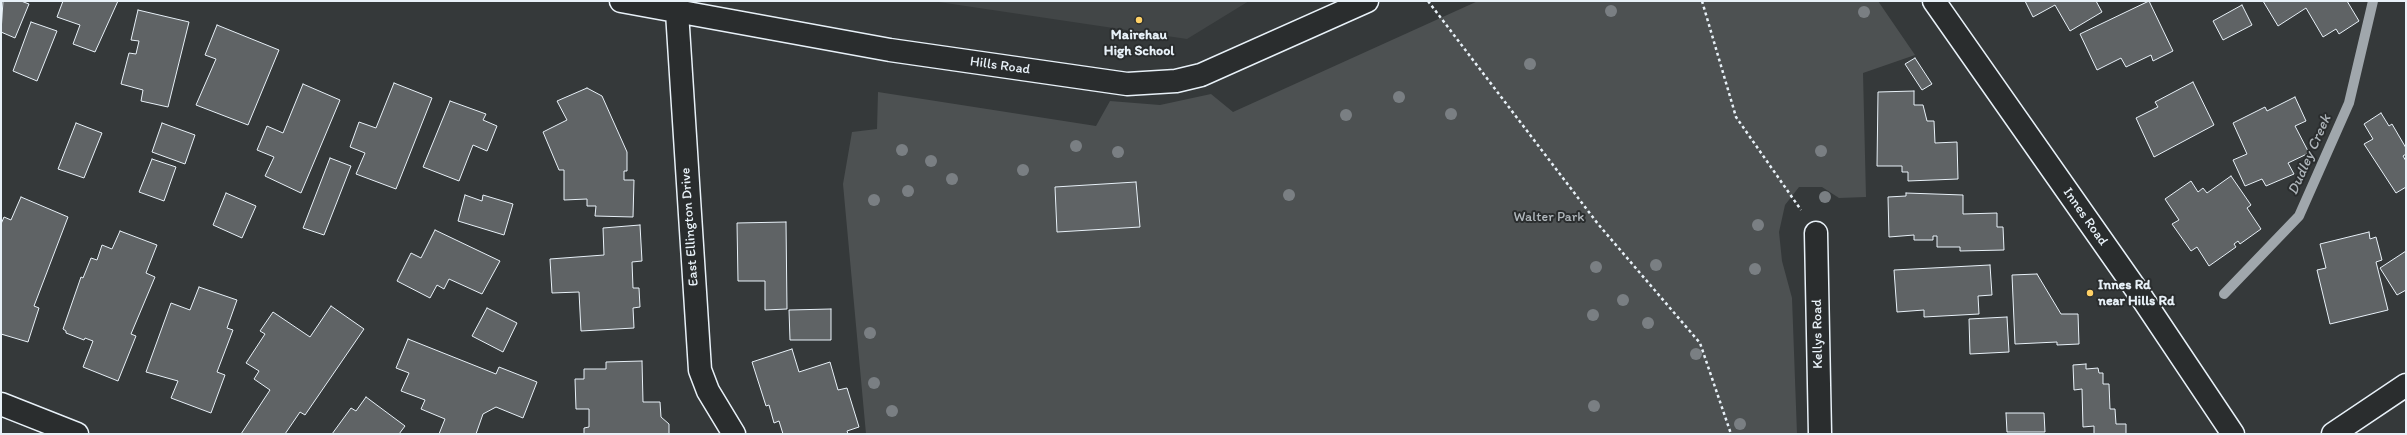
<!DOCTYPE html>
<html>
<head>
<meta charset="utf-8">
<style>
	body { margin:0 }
	#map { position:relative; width:2407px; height:435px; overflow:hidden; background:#35393a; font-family:Itim,sans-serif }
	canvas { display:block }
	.frame { position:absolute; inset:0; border:2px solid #e8f1f8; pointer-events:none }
</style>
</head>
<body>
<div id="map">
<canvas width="2407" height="435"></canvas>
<div class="frame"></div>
</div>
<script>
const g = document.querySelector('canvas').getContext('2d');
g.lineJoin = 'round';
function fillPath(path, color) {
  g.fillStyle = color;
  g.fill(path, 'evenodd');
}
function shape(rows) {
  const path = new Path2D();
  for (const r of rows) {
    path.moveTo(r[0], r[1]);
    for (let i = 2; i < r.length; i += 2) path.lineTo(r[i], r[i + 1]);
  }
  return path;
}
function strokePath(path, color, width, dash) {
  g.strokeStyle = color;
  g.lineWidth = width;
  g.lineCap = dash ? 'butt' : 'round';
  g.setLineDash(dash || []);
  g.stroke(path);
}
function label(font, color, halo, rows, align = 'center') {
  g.font = font + ' Itim,sans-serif';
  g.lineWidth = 4;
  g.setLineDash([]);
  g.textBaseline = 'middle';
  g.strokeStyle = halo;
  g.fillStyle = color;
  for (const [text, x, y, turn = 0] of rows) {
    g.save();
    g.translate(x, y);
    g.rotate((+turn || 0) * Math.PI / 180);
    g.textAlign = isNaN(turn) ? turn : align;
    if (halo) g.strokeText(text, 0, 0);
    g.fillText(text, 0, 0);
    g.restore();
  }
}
fillPath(shape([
	[932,1,1249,1,1187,39]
]), '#424647');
fillPath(shape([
	[1478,1,1878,1,1915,55,1863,73,1866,197,1839,198,1822,187,1799,187,1785,205,1779,232,1782,261,1792,298,1797,434,866,434,843,184,852,132,877,129,878,92,1096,126,1110,101,1160,105,1211,94,1233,112]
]), '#4d5152');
strokePath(shape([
	[2224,294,2299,216,2349,103,2373,1]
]), '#a0a7ac', 10);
const building = shape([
	[3,1,21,1,29,4,15,38,1,32,3,1],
	[63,1,118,1,95,52,73,44,80,25,57,17,63,1],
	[2025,1,2096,1,2102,12,2070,31,2055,5,2033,17,2025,1],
	[2149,1,2173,51,2153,61,2151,55,2126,67,2121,58,2097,70,2080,34,2149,1],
	[2263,1,2347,1,2359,21,2339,34,2336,29,2323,37,2306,8,2278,26,2263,1],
	[2242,5,2252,25,2223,40,2213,21,2242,5],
	[138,10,189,22,168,107,141,101,143,90,121,84,129,53,136,54,139,41,131,40,138,10],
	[31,22,57,31,37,81,13,71,31,22],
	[217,25,279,50,248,125,196,105,216,59,205,55,217,25],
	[1915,58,1932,84,1922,90,1905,64,1915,58],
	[2193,82,2214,125,2154,157,2136,118,2158,107,2155,102,2193,82],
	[394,83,432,98,396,189,356,174,365,153,350,147,359,122,376,128,394,83],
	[303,84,340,100,301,193,265,176,274,157,257,150,267,126,283,133,303,84],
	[587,88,602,96,627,152,627,171,624,171,624,180,634,180,633,217,595,216,596,206,587,206,587,199,564,200,564,170,559,170,543,132,567,120,557,101,587,88],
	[1914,91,1914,105,1923,105,1927,121,1934,121,1935,143,1957,142,1958,179,1908,181,1908,172,1902,172,1902,166,1877,166,1878,92,1914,91],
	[2295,97,2306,121,2295,126,2309,153,2288,163,2294,174,2266,186,2262,179,2245,186,2233,160,2247,154,2233,123,2265,107,2267,111,2295,97],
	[450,101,486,114,483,120,497,126,487,151,473,145,459,181,423,167,450,101],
	[2381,113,2389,126,2392,124,2406,148,2406,154,2403,156,2406,161,2406,187,2396,193,2364,144,2373,139,2364,124,2381,113],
	[76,123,102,133,84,178,58,169,76,123],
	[162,123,195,135,185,164,152,152,162,123],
	[330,158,351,166,324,235,303,228,330,158],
	[152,159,176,167,164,201,139,192,152,159],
	[2231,176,2251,205,2247,208,2261,229,2240,244,2238,241,2234,244,2236,247,2209,266,2197,247,2191,251,2172,224,2179,220,2165,199,2191,181,2198,192,2203,188,2207,193,2231,176],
	[1136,182,1140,227,1057,232,1055,187,1136,182],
	[226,193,256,206,242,238,213,225,226,193],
	[1906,193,1963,195,1963,214,1997,213,1997,227,2003,227,2004,250,1960,251,1960,247,1937,247,1937,236,1933,236,1933,240,1914,240,1914,235,1889,237,1888,197,1906,196,1906,193],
	[465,195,482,201,483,195,513,204,504,235,458,221,465,195],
	[21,197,68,217,34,306,39,308,28,342,1,334,1,224,4,217,11,220,21,197],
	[786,222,787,309,765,310,765,281,738,281,737,223,786,222],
	[640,225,642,261,632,262,633,288,639,288,640,307,633,308,634,328,581,331,579,292,552,293,550,259,604,255,603,228,640,225],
	[435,230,500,261,482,294,449,279,444,289,437,285,430,298,397,281,411,253,421,258,435,230],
	[120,231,157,245,146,273,155,277,131,334,136,336,118,381,83,367,93,341,85,338,84,340,66,333,66,331,63,329,81,277,83,278,91,258,97,260,102,245,112,249,120,231],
	[2369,232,2370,239,2376,237,2382,260,2376,262,2388,310,2330,324,2317,270,2326,268,2320,244,2369,232],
	[2406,251,2406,290,2397,295,2380,268,2406,251],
	[1990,265,1992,295,1978,296,1979,314,1924,317,1924,310,1897,312,1894,270,1990,265],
	[2037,274,2061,314,2078,314,2079,344,2057,345,2057,342,2015,344,2012,275,2037,274],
	[199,287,237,300,227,328,233,330,217,372,225,375,211,413,171,398,178,381,146,372,171,303,190,310,199,287],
	[331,306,364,329,305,415,300,412,285,434,241,434,270,390,254,379,259,371,246,363,265,334,260,331,273,312,310,337,331,306],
	[487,308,517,323,503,352,472,336,487,308],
	[831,309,831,340,790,340,789,310,831,309],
	[2007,317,2009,352,1970,354,1969,319,2007,317],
	[408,339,496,374,499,367,537,382,523,418,496,407,483,414,476,434,439,434,445,419,421,409,425,400,401,391,409,373,396,368,408,339],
	[792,349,799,372,830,362,838,390,847,388,859,427,847,431,848,434,783,434,779,421,774,423,769,405,766,406,752,362,792,349],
	[642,361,643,402,660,402,661,417,669,424,669,434,584,434,584,428,589,427,589,409,576,409,575,379,584,379,584,369,606,369,606,362,642,361],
	[2086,364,2086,369,2098,368,2099,373,2103,373,2103,384,2109,384,2110,409,2115,409,2116,424,2126,424,2126,434,2094,434,2094,426,2083,427,2082,389,2074,390,2073,365,2086,364],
	[366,397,405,426,399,434,332,434,351,408,356,411,366,397],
	[2006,413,2044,413,2045,432,2007,432,2006,413]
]);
fillPath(building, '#5f6365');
strokePath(building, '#e8f1f8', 1);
const minor = shape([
	[621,1,890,50,1127,84,1176,81,1201,75,1367,1],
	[677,12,700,370,708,391,734,434],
	[1816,233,1820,434],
	[1,404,77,434],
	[2333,434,2406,385]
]);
const secondary = shape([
	[1934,1,2138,292,2233,434]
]);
strokePath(minor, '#e8f1f8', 25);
strokePath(secondary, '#e8f1f8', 25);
strokePath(shape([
	[1428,1,1598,224,1700,343,1731,434],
	[1702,1,1736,117,1801,210]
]), '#e8f1f8', 2.5, [3, 3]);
strokePath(minor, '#2a2d2e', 22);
strokePath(secondary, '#2a2d2e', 22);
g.fillStyle = '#7a7f83';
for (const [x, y] of [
	[1611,11],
	[1864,12],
	[1530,64],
	[1399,97],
	[1451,114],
	[1346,115],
	[1076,146],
	[902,150],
	[1821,151],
	[1118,152],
	[931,161],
	[1023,170],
	[952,179],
	[908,191],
	[1289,195],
	[1825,197],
	[874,200],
	[1758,225],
	[1656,265],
	[1596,267],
	[1755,269],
	[1623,300],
	[1593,315],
	[1648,323],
	[870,333],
	[1696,354],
	[874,383],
	[1594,406],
	[892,411],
	[1740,424]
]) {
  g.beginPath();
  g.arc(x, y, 6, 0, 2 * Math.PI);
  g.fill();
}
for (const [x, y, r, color] of [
	[1139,20,4,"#ffd166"],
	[2090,293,4,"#ffd166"]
]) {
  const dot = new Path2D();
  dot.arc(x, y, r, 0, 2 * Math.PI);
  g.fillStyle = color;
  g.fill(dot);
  strokePath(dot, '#2a2d2e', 1.5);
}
label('bold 14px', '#e8f1f8', '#2a2d2e', [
	["Mairehau",1139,35],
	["High School",1139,51],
	["Innes Rd",2098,285,"left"],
	["near Hills Rd",2098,301,"left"]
]);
label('14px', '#e8f1f8', '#2a2d2e', [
	["Hills Road",1000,66,8],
	["Innes Road",2085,217,55],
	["East Ellington Drive",690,227,-94],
	["Kellys Road",1818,334,-91]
]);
label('14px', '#b2b9be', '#2a2d2e', [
	["Walter Park",1549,217]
]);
label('italic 15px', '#acb3b8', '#2a2d2e', [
	["Dudley Creek",2310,155,-66]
]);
</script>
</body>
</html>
